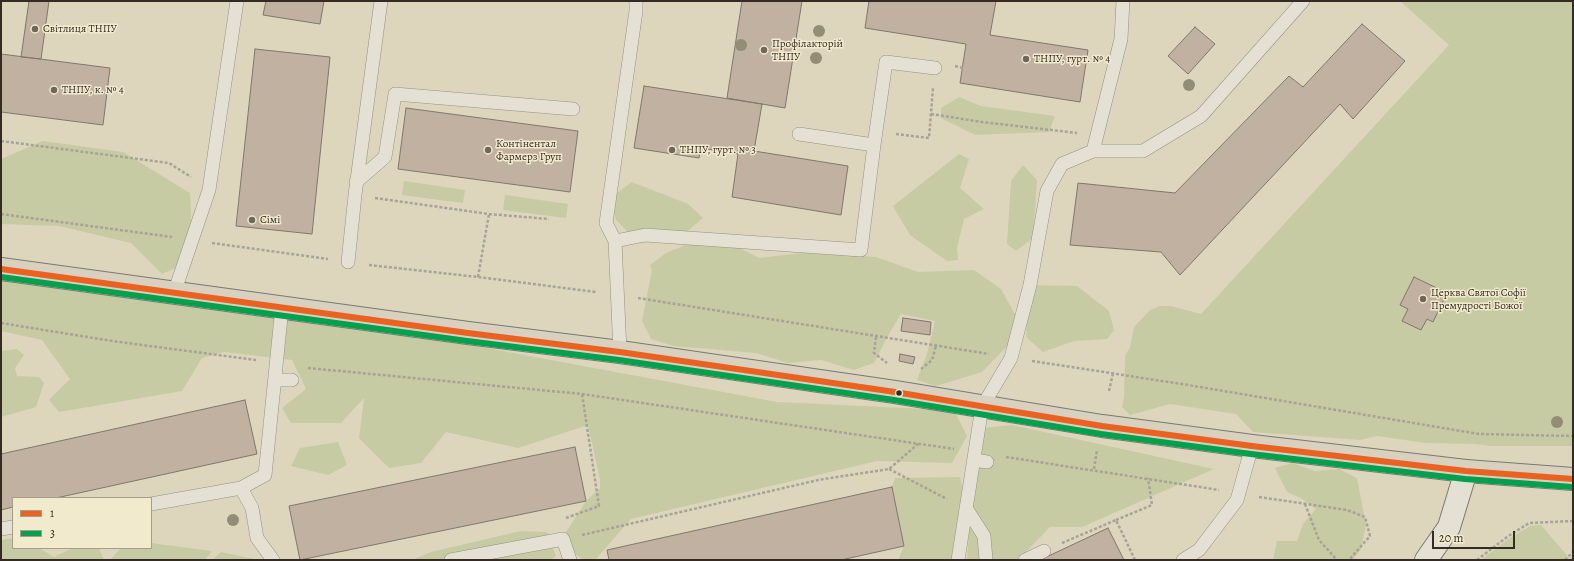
<!DOCTYPE html>
<html>
<head>
<meta charset="utf-8">
<style>
	body { margin:0 }
	#map { position:relative; width:1574px; height:561px; overflow:hidden; background:#ddd6bd; font-family:Alegreya,serif }
	canvas { display:block }
	.frame { position:absolute; inset:0; border:2px solid #362b24; pointer-events:none }
	.legend { position:absolute; left:12px; top:497px; width:140px; height:52px; box-sizing:border-box; background:#f1eacc; border:1px solid #a69e89; margin:0; padding:5px 7px; list-style:none; font-size:12px; color:#362b24 }
	.legend li { display:flex; align-items:center; gap:8px; height:20px }
	.legend b { width:20px; border:1px solid #a69e89 }
	.scale { position:absolute; left:1432px; top:531px; width:83px; height:18px; box-sizing:border-box; border:2px solid #362b24; border-top:0; padding-left:5px; font-size:12px; line-height:14px; white-space:nowrap; color:#362b24; -webkit-text-stroke:3px #f1eacc; paint-order:stroke }
</style>
</head>
<body>
<div id="map">
<canvas width="1574" height="561"></canvas>
<div class="frame"></div>
<ul class="legend">
<li><b style="height:5px;background:#e96222"></b>1</li>
<li><b style="height:5px;background:#03a04f"></b>3</li>
</ul>
<div class="scale">20 m</div>
</div>
<script>
const g = document.querySelector('canvas').getContext('2d');
g.lineJoin = 'round';
function fillPath(path, color) {
  g.fillStyle = color;
  g.fill(path, 'evenodd');
}
function shape(rows) {
  const path = new Path2D();
  for (const r of rows) {
    path.moveTo(r[0], r[1]);
    for (let i = 2; i < r.length; i += 2) path.lineTo(r[i], r[i + 1]);
  }
  return path;
}
function strokePath(path, color, width, dash) {
  g.strokeStyle = color;
  g.lineWidth = width;
  g.lineCap = dash ? 'butt' : 'round';
  g.setLineDash(dash || []);
  g.stroke(path);
}
function label(font, color, halo, rows, align = 'center') {
  g.font = font + ' Alegreya,serif';
  g.lineWidth = 3;
  g.setLineDash([]);
  g.textBaseline = 'middle';
  g.strokeStyle = halo;
  g.fillStyle = color;
  for (const [text, x, y, turn = 0] of rows) {
    g.save();
    g.translate(x, y);
    g.rotate((+turn || 0) * Math.PI / 180);
    g.textAlign = isNaN(turn) ? turn : align;
    if (halo) g.strokeText(text, 0, 0);
    g.fillText(text, 0, 0);
    g.restore();
  }
}
fillPath(shape([
	[1400,1,1573,1,1573,446,1490,446,1476,444,1426,443,1377,436,1360,440,1253,432,1236,414,1170,404,1130,415,1122,407,1124,397,1125,356,1130,347,1134,327,1150,310,1160,306,1171,306,1201,314,1449,45],
	[959,97,981,106,1055,116,1049,132,975,135,941,118,941,108],
	[43,141,123,152,190,193,192,240,175,268,162,274,131,243,59,226,1,224,1,159],
	[959,154,969,159,960,188,984,209,964,219,957,248,958,260,947,261,910,235,893,206],
	[1023,165,1037,180,1033,238,1016,251,1007,244,1011,181],
	[404,181,465,190,463,203,402,195],
	[632,182,688,204,703,218,682,236,639,243,616,220,610,198],
	[505,195,568,204,566,218,503,210],
	[713,234,759,258,801,253,876,257,918,272,974,270,1001,289,1018,320,1013,340,982,372,936,386,917,380,927,354,935,321,901,314,889,334,874,363,854,370,821,360,788,363,756,353,673,346,651,339,642,321,652,270,650,265,666,253],
	[1,278,336,320,777,402,949,410,956,414,967,436,952,463,877,461,631,519,595,560,584,560,559,543,586,501,600,488,600,480,588,425,518,448,446,432,421,463,389,468,359,438,364,398,341,423,291,423,282,408,306,389,292,360,224,352,202,358,182,391,59,412,49,400,70,379,42,340,1,331],
	[1030,285,1077,286,1109,311,1114,330,1107,339,1074,341,1043,352,1027,338,1024,306],
	[17,349,24,355,15,368,17,376,39,377,44,383,36,407,1,417,1,351],
	[1012,425,1214,469,1082,527,1050,527,1018,560,967,560,975,452,983,428],
	[338,442,347,465,328,475,291,466,300,448],
	[1292,463,1315,471,1339,469,1357,478,1366,525,1361,549,1353,560,1273,560,1277,541,1297,541,1303,524,1316,509,1301,498,1287,492,1275,468],
	[960,477,966,508,953,560,898,560,904,546,892,487,895,478],
	[1541,525,1570,559,1573,555,1573,560,1481,560,1507,540,1530,526],
	[521,531,547,532,556,556,551,560,412,560,431,552],
	[13,538,13,548,39,548,54,557,73,548,99,548,104,560,1,560,1,540],
	[151,543,212,551,205,560,110,560,121,548,151,548],
	[221,552,259,560,212,560]
]), '#c6cba3');
const building = shape([
	[29,1,49,1,41,59,21,57,29,1],
	[266,1,324,1,320,24,263,15,266,1],
	[742,1,802,1,785,108,727,98,742,1],
	[869,1,996,1,990,35,1088,50,1080,102,960,83,966,44,865,28,869,1],
	[1362,24,1405,61,1353,119,1340,104,1180,275,1161,252,1070,245,1078,183,1175,193,1289,76,1303,87,1362,24],
	[1195,27,1215,44,1188,74,1168,56,1195,27],
	[255,49,330,57,312,234,236,226,255,49],
	[1,54,110,68,103,125,1,112,1,54],
	[644,86,762,104,754,151,848,166,841,215,732,197,738,154,701,148,699,158,634,148,644,86],
	[406,108,578,131,570,192,398,169,406,108],
	[1414,277,1447,293,1433,322,1427,319,1421,330,1402,321,1408,309,1400,305,1414,277],
	[903,318,931,322,930,335,901,331,903,318],
	[900,354,915,357,913,364,899,361,900,354],
	[245,400,257,454,56,498,13,498,13,507,1,510,1,454,245,400],
	[575,447,586,501,300,560,289,506,575,447],
	[892,487,904,546,841,560,609,560,607,550,892,487],
	[1108,528,1124,560,1040,560,1108,528]
]);
fillPath(building, '#c1b1a0');
strokePath(building, '#7e786c', 1);
const service = shape([
	[799,134,874,145,886,62,935,68],
	[1093,151,1121,39,1123,1],
	[356,182,385,157,395,94,573,109],
	[615,241,645,235,861,250,874,145],
	[348,262,355,195,381,1],
	[174,293,209,190,237,1],
	[620,352,615,241,606,223,636,11,636,1],
	[275,380,292,380],
	[974,460,987,462],
	[241,488,265,475,282,307],
	[151,504,241,488,252,508,257,538,273,560],
	[966,508,984,536,986,560],
	[1,529,13,527],
	[451,560,563,539,570,560],
	[958,560,982,407,1011,358,1030,285,1047,191,1062,164,1093,151,1143,151,1201,116,1303,1],
	[1025,560,1044,551],
	[1183,560,1199,550,1237,500,1252,446]
]);
const secondary = shape([
	[1426,560,1449,527,1466,471]
]);
const primary = shape([
	[1,269,468,333,620,352,895,392,1102,426,1252,446,1466,471,1573,479]
]);
strokePath(service, '#959081', 14);
strokePath(secondary, '#7e786c', 24);
strokePath(primary, '#7e786c', 24);
strokePath(shape([
	[955,66,963,68],
	[931,114,982,122,1077,133],
	[896,134,929,138,933,88],
	[1,141,169,163,191,177],
	[375,198,489,214,549,219],
	[1,214,172,237],
	[212,243,328,259],
	[369,265,478,277,596,292],
	[478,277,489,214],
	[638,298,989,354],
	[1,323,112,341,256,360],
	[876,337,874,353,887,363],
	[1032,361,1182,384,1479,434,1573,436],
	[308,368,582,394,954,449],
	[921,369,932,360,936,346],
	[1109,391,1113,373],
	[1006,457,1219,490],
	[889,469,947,499],
	[1094,469,1097,450],
	[1259,497,1347,510,1365,517,1370,536,1349,560],
	[1305,504,1319,540,1337,560],
	[566,518,599,506,582,394],
	[1116,520,1152,505,1148,478],
	[582,535,818,480,889,469,918,444],
	[1062,543,1116,520,1135,560],
	[1477,560,1507,537,1529,523,1573,521],
	[1565,560,1573,552]
]), '#a7a398', 2.5, [3, 2]);
strokePath(service, '#e4e1d4', 13);
strokePath(secondary, '#e4e1d4', 22);
strokePath(primary, '#d8d1bf', 22);
strokePath(shape([
	[1,269,468,333,620,352,895,392,1102,426,1252,446,1466,471,1573,479]
]), '#e96222', 6);
strokePath(shape([
	[1,277,467,341,619,360,894,400,1101,434,1251,454,1465,479,1572,487]
]), '#03a04f', 6);
g.fillStyle = '#938d77';
for (const [x, y] of [
	[819,31],
	[741,45],
	[816,58],
	[1189,85],
	[1557,422],
	[233,520]
]) {
  g.beginPath();
  g.arc(x, y, 6, 0, 2 * Math.PI);
  g.fill();
}
for (const [x, y, r, color] of [
	[35,29,4,"#70675a"],
	[764,50,4,"#70675a"],
	[1026,59,4,"#70675a"],
	[54,90,4,"#70675a"],
	[488,150,4,"#70675a"],
	[672,150,4,"#70675a"],
	[252,220,4,"#70675a"],
	[1423,299,4,"#70675a"],
	[899,393,3.5,"#362b24"]
]) {
  const dot = new Path2D();
  dot.arc(x, y, r, 0, 2 * Math.PI);
  g.fillStyle = color;
  g.fill(dot);
  strokePath(dot, '#f1eacc', 1.5);
}
label('11px', '#362b24', '#f1eacc', [
	["Світлиця ТНПУ",43,29],
	["Профілакторій",772,44],
	["ТНПУ",772,57],
	["ТНПУ, гурт. № 4",1034,59],
	["ТНПУ, к. № 4",62,90],
	["Контінентал",496,144],
	["Фармерз Груп",496,157],
	["ТНПУ, гурт. № 3",680,150],
	["Сімі",260,220],
	["Церква Святої Софії",1431,293],
	["Премудрості Божої",1431,306]
], 'left');
</script>
</body>
</html>
